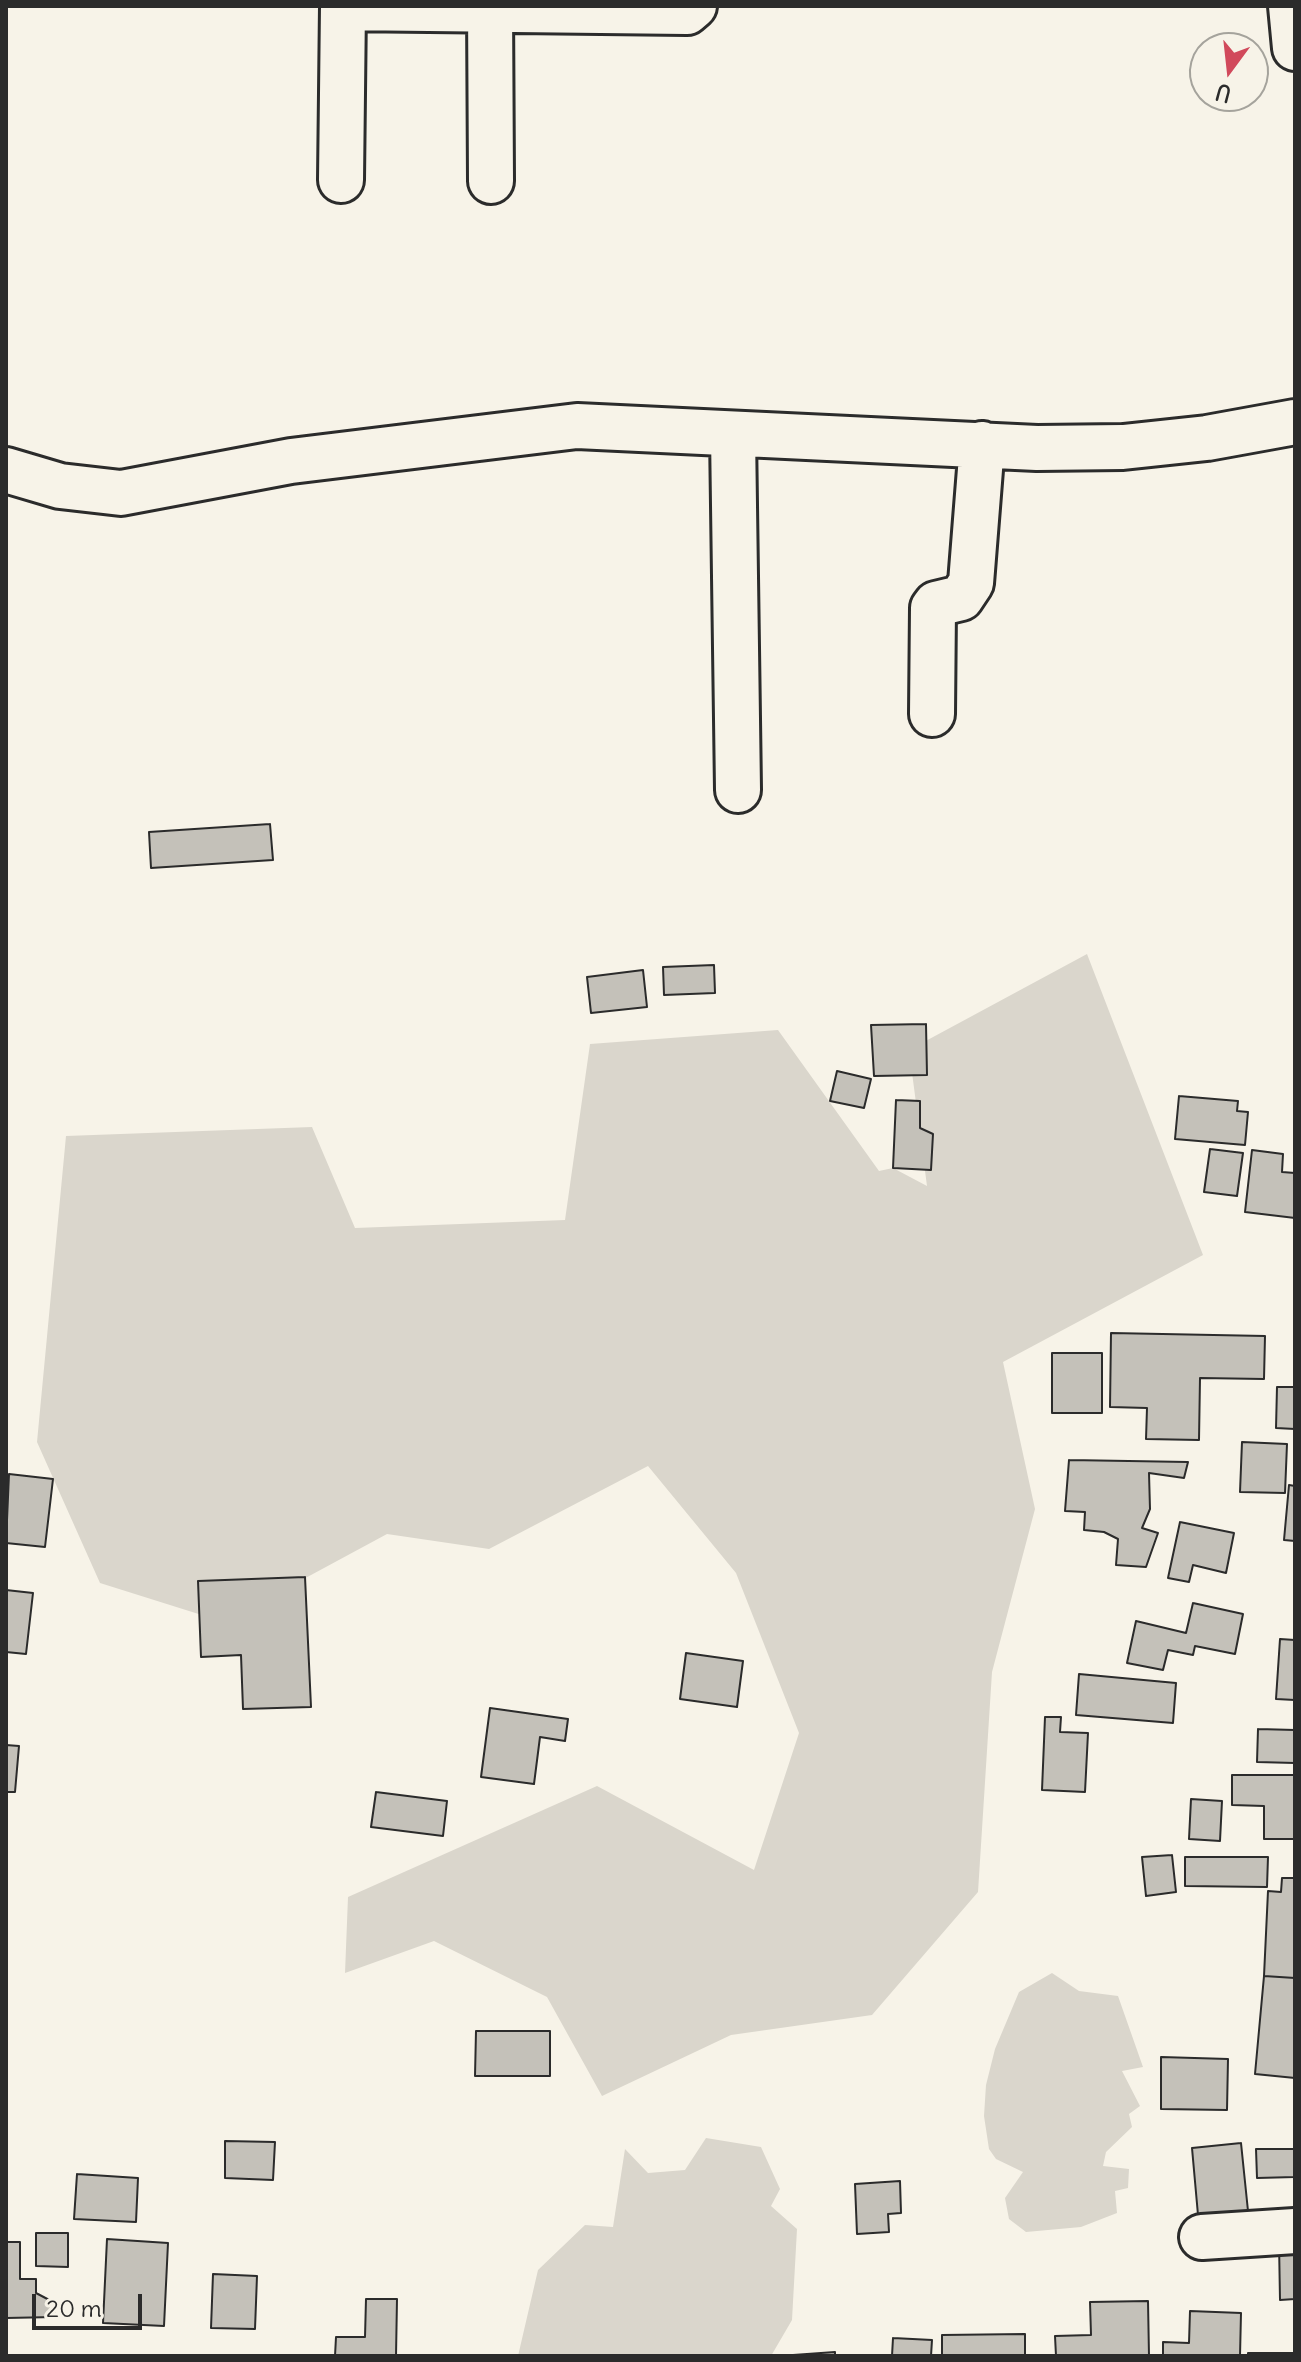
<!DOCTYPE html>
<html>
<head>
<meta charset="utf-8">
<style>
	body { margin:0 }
	#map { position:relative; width:1301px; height:2362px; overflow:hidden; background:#f7f3e8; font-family:Delius,sans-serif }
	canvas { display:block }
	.frame { position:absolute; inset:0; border:8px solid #2b2b2b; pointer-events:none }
	.north { position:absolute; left:1189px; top:32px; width:80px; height:80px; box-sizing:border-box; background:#f7f3e8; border:2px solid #a5a39c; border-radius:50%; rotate:195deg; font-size:22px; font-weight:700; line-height:32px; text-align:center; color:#2b2b2b }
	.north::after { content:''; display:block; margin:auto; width:28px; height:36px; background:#d1495b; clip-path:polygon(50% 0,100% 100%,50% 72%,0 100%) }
	.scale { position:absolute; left:32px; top:2294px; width:110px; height:36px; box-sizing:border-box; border:4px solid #2b2b2b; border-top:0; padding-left:10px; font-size:24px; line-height:28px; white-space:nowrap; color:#2b2b2b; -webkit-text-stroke:6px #f7f3e8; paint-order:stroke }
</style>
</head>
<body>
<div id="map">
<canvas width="1301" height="2362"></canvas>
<div class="frame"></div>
<div class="north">U</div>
<div class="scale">20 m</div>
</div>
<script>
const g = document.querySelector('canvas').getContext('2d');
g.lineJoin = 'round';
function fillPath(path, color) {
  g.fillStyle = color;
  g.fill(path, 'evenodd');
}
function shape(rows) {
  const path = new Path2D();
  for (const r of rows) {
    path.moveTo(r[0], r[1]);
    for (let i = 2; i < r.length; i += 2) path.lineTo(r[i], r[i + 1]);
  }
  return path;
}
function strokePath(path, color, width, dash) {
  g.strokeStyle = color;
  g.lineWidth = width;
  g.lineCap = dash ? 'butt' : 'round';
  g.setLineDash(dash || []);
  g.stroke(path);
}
fillPath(shape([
	[1087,954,1203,1255,1003,1362,1035,1509,992,1672,978,1892,872,2015,731,2035,602,2096,547,1997,434,1941,345,1973,348,1897,597,1786,754,1870,799,1733,736,1573,648,1466,489,1549,387,1534,224,1622,100,1583,37,1442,66,1136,312,1127,355,1228,565,1220,590,1044,778,1030,879,1171,893,1168,927,1186,909,1050],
	[1052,1973,1079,1991,1118,1996,1143,2067,1122,2071,1140,2106,1129,2114,1132,2127,1106,2152,1103,2166,1129,2169,1128,2188,1115,2191,1117,2213,1081,2227,1026,2232,1009,2219,1005,2198,1023,2172,996,2159,989,2149,984,2116,986,2085,995,2049,1019,1992],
	[706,2138,761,2147,780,2189,771,2206,797,2229,792,2320,771,2356,518,2356,538,2270,585,2225,613,2227,625,2149,648,2173,685,2170]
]), '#dad6cc');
const building = shape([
	[270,824,273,860,151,868,149,832,270,824],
	[714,965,715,993,664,995,663,967,714,965],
	[643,970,647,1007,591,1013,587,977,643,970],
	[926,1024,927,1075,874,1076,871,1025,926,1024],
	[837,1071,871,1079,864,1108,830,1101,837,1071],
	[1179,1096,1238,1101,1237,1111,1248,1112,1245,1145,1175,1139,1179,1096],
	[896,1100,920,1101,920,1128,933,1134,931,1170,893,1168,896,1100],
	[1210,1149,1243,1153,1237,1196,1204,1192,1210,1149],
	[1252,1150,1283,1154,1282,1172,1295,1173,1295,1218,1245,1212,1252,1150],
	[1111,1333,1265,1336,1264,1379,1200,1378,1199,1440,1146,1439,1147,1408,1110,1407,1111,1333],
	[1052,1353,1102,1353,1102,1413,1052,1413,1052,1353],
	[1277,1387,1295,1387,1295,1429,1276,1428,1277,1387],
	[1242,1442,1287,1444,1285,1493,1240,1492,1242,1442],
	[1069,1460,1188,1462,1184,1478,1149,1473,1150,1509,1142,1528,1158,1533,1146,1567,1116,1565,1118,1539,1104,1532,1084,1530,1085,1512,1065,1511,1069,1460],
	[9,1474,53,1479,45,1547,6,1543,9,1474],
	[1289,1485,1295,1486,1295,1541,1284,1540,1289,1485],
	[1180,1522,1234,1533,1226,1573,1193,1565,1189,1582,1168,1578,1180,1522],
	[305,1577,311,1707,243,1709,241,1655,201,1657,198,1581,305,1577],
	[6,1590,33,1593,26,1654,6,1652,6,1590],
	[1193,1603,1243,1614,1235,1654,1195,1646,1193,1655,1168,1650,1163,1670,1127,1663,1136,1621,1186,1633,1193,1603],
	[1280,1639,1295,1640,1295,1700,1276,1699,1280,1639],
	[686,1653,743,1661,737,1707,680,1699,686,1653],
	[1079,1674,1176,1683,1173,1723,1076,1715,1079,1674],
	[490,1708,568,1719,565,1741,540,1737,534,1784,481,1777,490,1708],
	[1045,1717,1061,1717,1060,1732,1088,1733,1085,1792,1042,1790,1045,1717],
	[1258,1729,1295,1730,1295,1763,1257,1762,1258,1729],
	[6,1745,19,1746,15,1792,6,1792,6,1745],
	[1232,1775,1295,1775,1295,1839,1264,1839,1264,1806,1232,1805,1232,1775],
	[376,1792,447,1801,443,1836,371,1827,376,1792],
	[1191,1799,1222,1801,1220,1841,1189,1839,1191,1799],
	[1172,1855,1176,1892,1146,1896,1142,1857,1172,1855],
	[1185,1857,1268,1857,1267,1887,1185,1886,1185,1857],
	[1282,1878,1295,1878,1295,1978,1264,1976,1268,1891,1281,1892,1282,1878],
	[1264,1976,1295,1978,1295,2078,1255,2074,1264,1976],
	[476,2031,550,2031,550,2076,475,2076,476,2031],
	[1161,2057,1228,2059,1227,2110,1161,2109,1161,2057],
	[225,2141,275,2142,273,2180,225,2178,225,2141],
	[1241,2143,1248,2211,1198,2215,1192,2148,1241,2143],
	[1256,2149,1295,2149,1295,2177,1257,2178,1256,2149],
	[77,2174,138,2178,136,2222,74,2219,77,2174],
	[900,2181,901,2213,888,2214,889,2232,857,2234,855,2184,900,2181],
	[36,2233,68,2233,68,2267,36,2266,36,2233],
	[107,2239,168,2243,164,2326,103,2323,107,2239],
	[6,2242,20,2242,20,2279,36,2279,36,2293,55,2303,55,2317,6,2318,6,2242],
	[1279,2242,1295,2242,1295,2299,1280,2300,1279,2242],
	[213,2274,257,2276,255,2329,211,2328,213,2274],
	[366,2299,397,2299,396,2356,335,2356,336,2337,365,2337,366,2299],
	[1148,2301,1149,2356,1056,2356,1055,2336,1091,2335,1090,2302,1148,2301],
	[1190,2311,1241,2313,1240,2356,1163,2356,1163,2342,1189,2343,1190,2311],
	[1025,2334,1025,2356,942,2356,942,2335,1025,2334],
	[893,2338,932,2340,931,2356,892,2356,893,2338],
	[835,2352,835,2356,793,2356,793,2355,835,2352],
	[1248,2353,1295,2353,1295,2356,1248,2356,1248,2353]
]);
fillPath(building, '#c4c1b9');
strokePath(building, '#2b2b2b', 2);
const minor = shape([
	[490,6,491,181],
	[1291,6,1295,48],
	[343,8,687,12,694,6],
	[341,180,343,6],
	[733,434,738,790],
	[6,470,60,486,121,493,291,461,577,426,1037,448,1123,447,1207,438,1295,422],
	[932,714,933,608,936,604,961,598,971,583,982,444],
	[1202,2237,1295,2231]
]);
strokePath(minor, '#2b2b2b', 50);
strokePath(minor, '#f7f3e8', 44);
</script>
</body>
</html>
